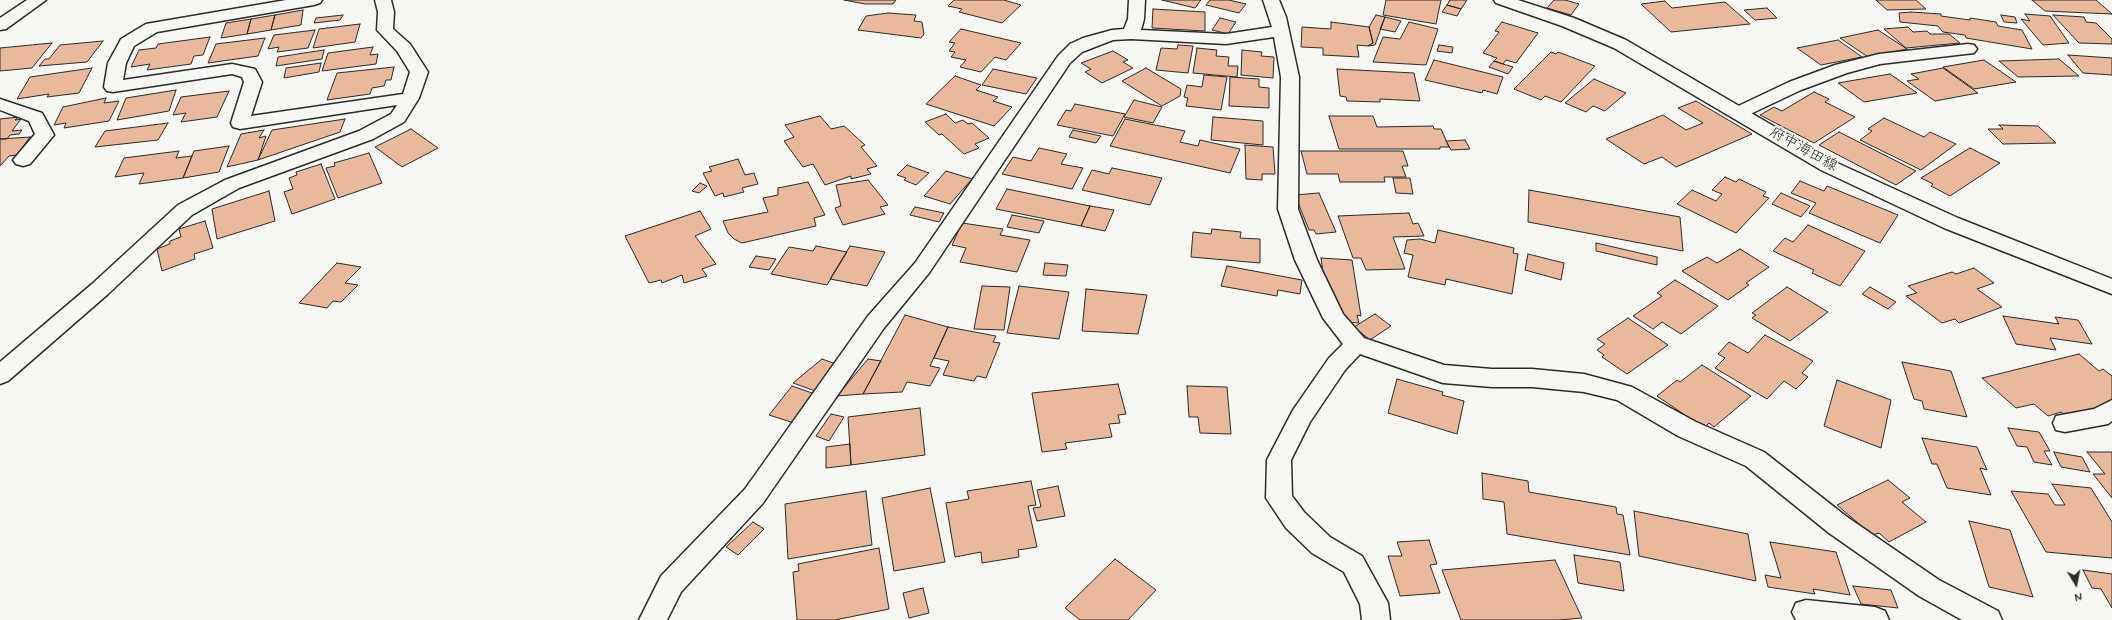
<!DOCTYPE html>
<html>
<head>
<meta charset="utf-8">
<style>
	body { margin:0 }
	#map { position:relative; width:2112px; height:620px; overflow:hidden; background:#f6f6f2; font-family:Mynerve,sans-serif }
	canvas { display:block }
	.north { position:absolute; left:2056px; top:564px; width:40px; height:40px; -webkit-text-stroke:3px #f6f6f2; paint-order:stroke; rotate:170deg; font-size:11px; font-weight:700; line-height:16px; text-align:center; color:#2b2b2b }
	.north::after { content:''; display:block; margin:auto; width:14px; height:18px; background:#2b2b2b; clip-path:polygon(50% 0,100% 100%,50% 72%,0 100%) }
</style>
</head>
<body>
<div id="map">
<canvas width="2112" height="620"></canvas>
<div class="north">N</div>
</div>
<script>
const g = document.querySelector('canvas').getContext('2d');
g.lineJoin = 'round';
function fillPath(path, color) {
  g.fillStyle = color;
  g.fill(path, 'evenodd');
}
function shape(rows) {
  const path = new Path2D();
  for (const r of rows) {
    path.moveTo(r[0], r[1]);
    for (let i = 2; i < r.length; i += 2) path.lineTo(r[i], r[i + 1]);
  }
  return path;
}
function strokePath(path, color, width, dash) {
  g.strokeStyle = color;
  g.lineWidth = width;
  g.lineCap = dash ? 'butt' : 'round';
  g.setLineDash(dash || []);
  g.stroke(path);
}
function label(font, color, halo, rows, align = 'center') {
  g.font = font + ' Mynerve,"Klee One",sans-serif';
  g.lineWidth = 3;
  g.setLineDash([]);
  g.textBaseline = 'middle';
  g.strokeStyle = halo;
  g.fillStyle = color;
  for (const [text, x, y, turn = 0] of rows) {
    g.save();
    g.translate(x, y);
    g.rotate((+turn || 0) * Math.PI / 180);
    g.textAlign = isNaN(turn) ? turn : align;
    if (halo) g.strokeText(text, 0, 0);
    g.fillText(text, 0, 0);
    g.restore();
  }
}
const building = shape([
	[844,0,896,0,893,4,865,4,844,0],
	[954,0,1004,0,1021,5,1002,23,959,12,962,9,948,6,954,0],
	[1162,0,1201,0,1195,8,1162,0],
	[1210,0,1229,0,1246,4,1239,13,1206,5,1210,0],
	[1386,0,1441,0,1436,24,1383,15,1386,0],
	[1450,0,1467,0,1461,9,1447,5,1450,0],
	[1554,0,1565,0,1579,4,1571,15,1547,8,1554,0],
	[1876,0,1916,0,1926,9,1887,10,1876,0],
	[2032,0,2096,0,2112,14,2045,11,2032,0],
	[1665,1,1672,8,1725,2,1750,24,1671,32,1641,4,1665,1],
	[1447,5,1461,9,1457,16,1442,12,1447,5],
	[1767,8,1777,18,1755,20,1744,10,1767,8],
	[1153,9,1205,12,1205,31,1152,28,1153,9],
	[303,10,301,25,271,30,275,15,303,10],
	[1911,12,1941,14,1941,16,1970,20,1970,18,1996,22,1998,26,2022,30,2032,49,1966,38,1965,35,1943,32,1938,26,1900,22,1899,13,1911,12],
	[888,13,916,15,914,21,922,22,924,34,921,38,858,30,866,16,888,13],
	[2025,14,2050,16,2069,43,2043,45,2021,19,2030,21,2025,14],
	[275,15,271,30,247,34,251,19,275,15],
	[343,15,340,20,314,23,316,18,343,15],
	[1376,15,1385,17,1375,45,1368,46,1373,43,1369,27,1376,15],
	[2001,15,2015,17,2017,23,2004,22,2001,15],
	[2053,15,2084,17,2086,22,2096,23,2112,39,2112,44,2079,43,2053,15],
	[1385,17,1401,21,1395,32,1380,29,1385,17],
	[1220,18,1236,22,1228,34,1212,30,1220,18],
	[251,19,247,34,221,38,226,23,251,19],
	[1331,22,1369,27,1373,43,1368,46,1357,45,1359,57,1323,55,1323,48,1301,47,1302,27,1331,29,1331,22],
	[1409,22,1438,29,1426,65,1373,62,1383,37,1400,39,1409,22],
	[1502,22,1538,33,1516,63,1506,60,1503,64,1494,61,1497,58,1483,53,1499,32,1495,31,1502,22],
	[360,24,355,42,313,48,319,29,360,24],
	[1908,27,1913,32,1927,31,1930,34,1949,34,1960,43,1906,48,1884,29,1908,27],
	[961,29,1021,43,1006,60,995,57,981,72,960,67,966,60,951,57,955,52,949,51,955,43,949,42,961,29],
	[315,30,308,48,277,52,279,47,268,49,274,35,315,30],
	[1878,30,1907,49,1868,57,1840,38,1878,30],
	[210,37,203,55,194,56,191,64,147,70,150,64,131,67,139,50,156,48,158,44,210,37],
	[265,38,258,56,208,63,216,44,265,38],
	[1838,40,1862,57,1821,65,1797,48,1838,40],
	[103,41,87,62,39,66,45,59,49,59,60,45,103,41],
	[52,43,32,68,0,71,0,48,52,43],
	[1178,45,1193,46,1188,73,1156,70,1161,48,1177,49,1178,45],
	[1439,45,1453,47,1452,53,1437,51,1439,45],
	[373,47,370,55,378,54,376,64,322,71,328,53,373,47],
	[1197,48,1217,50,1216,56,1229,57,1228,66,1238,66,1237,77,1193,73,1197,48],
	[324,50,322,59,276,66,278,57,324,50],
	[1242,50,1262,52,1261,56,1274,57,1273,78,1241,75,1242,50],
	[1113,51,1128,60,1123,62,1133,68,1102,83,1085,72,1091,69,1081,63,1113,51],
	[1551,52,1556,54,1558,52,1595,66,1561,102,1545,96,1541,100,1514,89,1551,52],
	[2068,55,2112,58,2112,75,2083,73,2068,55],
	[2059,59,2079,76,2018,77,1999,61,2059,59],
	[1434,60,1503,77,1497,94,1483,90,1482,93,1425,80,1434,60],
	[1984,60,2016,82,1974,89,1943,67,1984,60],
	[1494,61,1503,64,1513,67,1508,74,1489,67,1494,61],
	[321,63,319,72,284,78,286,68,321,63],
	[394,67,391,80,386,80,384,86,372,88,370,94,327,100,337,73,394,67],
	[92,68,79,93,47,97,49,94,17,99,30,77,92,68],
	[1146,68,1181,89,1180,96,1162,106,1122,81,1146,68],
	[1943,68,1978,93,1935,101,1907,81,1919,79,1911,74,1943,68],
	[993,69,1037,78,1026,94,982,85,993,69],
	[1337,69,1414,73,1420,101,1380,99,1380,102,1347,101,1346,97,1340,96,1337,69],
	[1890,74,1917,93,1864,102,1838,83,1890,74],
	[1204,75,1227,77,1221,110,1186,106,1188,98,1184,97,1187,85,1202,87,1204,75],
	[955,76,981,85,976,90,998,97,993,101,1012,107,994,126,926,104,955,76],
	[1230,77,1259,79,1259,87,1269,88,1269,108,1229,106,1230,77],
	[1594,79,1626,93,1605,111,1593,106,1586,112,1565,103,1594,79],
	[176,90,169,111,117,120,126,98,176,90],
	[229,91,217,117,181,122,186,113,173,115,181,97,229,91],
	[1814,92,1829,99,1825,102,1855,117,1814,143,1760,115,1774,107,1782,111,1814,92],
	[106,98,104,103,119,101,109,121,64,128,66,123,54,125,63,107,106,98],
	[1134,100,1162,107,1153,123,1124,117,1134,100],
	[1696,101,1752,134,1676,167,1662,157,1644,164,1606,139,1663,115,1686,130,1703,123,1678,108,1696,101],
	[1075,104,1125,114,1113,136,1057,125,1066,110,1071,111,1075,104],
	[946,114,955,123,963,120,968,124,972,123,989,138,975,144,979,148,964,154,942,134,939,135,925,122,946,114],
	[820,116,831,129,844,126,865,145,861,147,877,166,867,169,871,174,851,179,851,176,825,185,813,164,803,167,784,141,794,137,785,125,820,116],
	[1329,116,1373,116,1377,127,1433,126,1434,129,1441,129,1449,147,1440,147,1440,149,1339,149,1329,116],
	[18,117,15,120,21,119,12,131,22,130,19,134,10,135,7,139,0,139,0,119,18,117],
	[1213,117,1263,121,1263,145,1211,140,1213,117],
	[1884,118,1924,137,1930,132,1956,144,1921,170,1860,140,1872,131,1868,129,1884,118],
	[345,119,340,132,258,160,272,130,345,119],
	[1125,119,1185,131,1180,142,1198,146,1200,140,1240,149,1230,173,1110,146,1125,119],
	[168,123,158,140,95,147,105,131,168,123],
	[1999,125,2038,126,2056,143,2003,144,1988,129,2003,129,1999,125],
	[411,129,438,148,402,167,375,147,411,129],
	[264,130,259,138,266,136,258,160,227,167,241,134,264,130],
	[1073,130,1101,136,1096,143,1069,137,1073,130],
	[1839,132,1916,171,1896,185,1819,145,1839,132],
	[30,137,17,155,9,156,0,166,0,139,30,137],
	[1465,140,1470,149,1451,150,1446,141,1465,140],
	[1245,145,1273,147,1275,174,1262,174,1262,180,1246,179,1245,145],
	[229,146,219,172,183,178,194,151,229,146],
	[1039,148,1067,154,1061,164,1083,168,1072,189,1002,174,1013,157,1031,161,1039,148],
	[1970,148,2000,163,1950,196,1931,186,1933,184,1921,178,1970,148],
	[179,151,176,158,192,156,183,178,139,184,144,173,115,177,124,158,179,151],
	[1301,151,1403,151,1408,166,1402,166,1406,177,1384,177,1385,182,1340,182,1338,174,1307,174,1301,151],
	[369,153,382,183,338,198,326,168,335,166,334,163,369,153],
	[738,159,745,175,754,173,758,184,742,188,744,192,724,197,723,193,715,196,703,173,712,171,709,167,738,159],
	[321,164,335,199,292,214,284,192,293,189,289,178,297,175,296,172,321,164],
	[907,165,929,173,916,185,904,180,906,178,897,175,907,165],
	[1112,168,1162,178,1150,205,1082,190,1092,170,1109,174,1112,168],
	[946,171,972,179,950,204,924,196,946,171],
	[1725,177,1736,182,1739,179,1766,192,1763,196,1769,198,1736,233,1677,204,1692,190,1716,201,1722,194,1712,190,1725,177],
	[1393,178,1410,178,1413,194,1396,193,1393,178],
	[868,180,888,205,880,207,885,214,843,225,835,208,841,206,836,185,868,180],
	[1800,181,1824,191,1827,186,1898,215,1880,243,1809,213,1816,203,1791,193,1800,181],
	[808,182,825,215,814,218,816,226,742,243,734,239,728,233,723,221,768,212,763,198,778,195,778,188,808,182],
	[700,183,707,186,699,193,692,191,700,183],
	[1007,189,1090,206,1081,226,996,209,1007,189],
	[1529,190,1680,217,1683,251,1528,222,1529,190],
	[269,191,275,221,217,239,212,209,269,191],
	[1319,193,1336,232,1316,234,1314,230,1309,230,1295,195,1319,193],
	[1781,193,1810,206,1801,217,1772,204,1781,193],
	[1090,206,1114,210,1105,231,1081,226,1090,206],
	[915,207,944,213,939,222,910,215,915,207],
	[700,211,711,229,695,236,716,264,702,269,707,276,684,283,682,275,662,283,661,280,649,283,625,236,700,211],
	[1409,213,1413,224,1418,223,1424,236,1393,237,1405,269,1366,270,1361,258,1353,258,1338,216,1409,213],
	[1012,215,1044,221,1039,233,1007,227,1012,215],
	[205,221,213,248,194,254,195,259,162,271,157,249,170,244,170,241,181,237,179,229,205,221],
	[962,223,1003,229,1000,235,1030,240,1017,272,960,262,966,248,952,245,962,223],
	[1808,225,1865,251,1840,286,1812,273,1814,270,1773,251,1785,238,1793,242,1808,225],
	[1212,229,1241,232,1240,238,1260,239,1260,263,1191,257,1193,232,1211,234,1212,229],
	[1438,230,1514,248,1513,253,1518,254,1512,294,1446,279,1445,285,1408,277,1413,255,1404,253,1407,240,1420,239,1435,243,1438,230],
	[1596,243,1657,257,1657,265,1596,251,1596,243],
	[816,246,847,252,827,285,771,274,789,247,813,251,816,246],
	[850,246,885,252,867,286,830,279,850,246],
	[1740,249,1769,267,1746,283,1749,285,1728,300,1682,271,1707,257,1717,263,1740,249],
	[1528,254,1564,263,1561,280,1525,270,1528,254],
	[756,256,776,259,769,270,749,267,756,256],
	[1321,258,1352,260,1361,316,1357,315,1359,323,1340,322,1338,303,1327,302,1321,258],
	[337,263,361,267,345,283,358,285,341,302,333,301,327,308,299,303,337,263],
	[1045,263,1068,265,1066,276,1043,275,1045,263],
	[1227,266,1302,280,1300,294,1278,290,1277,296,1221,286,1227,266],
	[1974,268,1994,283,1977,289,2002,307,1959,323,1955,319,1942,323,1906,296,1917,293,1908,286,1952,272,1956,274,1974,268],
	[1675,280,1718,306,1681,334,1662,322,1653,329,1633,316,1662,296,1657,293,1675,280],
	[982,286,1010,287,1004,330,974,329,982,286],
	[1019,286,1069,292,1059,339,1007,333,1019,286],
	[1787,287,1828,312,1790,341,1752,318,1756,315,1752,313,1787,287],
	[1870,287,1896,302,1888,309,1862,294,1870,287],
	[1086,289,1147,295,1138,334,1082,331,1086,289],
	[1375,314,1391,326,1370,340,1354,327,1375,314],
	[905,315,948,327,930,366,940,368,930,386,907,382,902,392,863,394,905,315],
	[2003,316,2059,324,2055,317,2078,320,2092,344,2050,338,2056,350,2016,344,2003,316],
	[1628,318,1668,345,1627,374,1602,357,1604,355,1597,350,1605,344,1597,339,1628,318],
	[948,327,996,336,993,342,1000,343,986,378,977,376,974,381,943,375,949,361,934,358,948,327],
	[1765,335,1813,361,1802,373,1808,377,1796,389,1784,381,1767,399,1715,368,1725,358,1718,354,1729,342,1748,353,1765,335],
	[2079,354,2099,371,2103,369,2112,376,2112,406,2072,421,2061,412,2048,416,2034,404,2016,408,1982,378,2079,354],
	[822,359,839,365,818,392,793,383,822,359],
	[868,359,881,361,863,394,837,396,868,359],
	[1902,362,1951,371,1967,417,1924,409,1922,401,1914,399,1902,362],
	[1702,365,1751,396,1714,427,1709,423,1704,428,1657,396,1677,380,1680,382,1702,365],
	[1397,379,1443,392,1442,395,1464,401,1457,434,1388,413,1397,379],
	[1837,380,1891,400,1881,448,1824,426,1837,380],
	[1118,384,1126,414,1118,415,1120,423,1109,424,1112,437,1065,443,1067,449,1042,452,1032,393,1118,384],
	[792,386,815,394,794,423,769,415,792,386],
	[1187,386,1227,387,1231,434,1200,433,1198,417,1189,417,1187,386],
	[920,408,925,455,851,465,848,417,920,408],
	[831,414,844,417,829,441,816,436,831,414],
	[2008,428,2039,432,2050,451,2044,451,2052,465,2034,462,2027,447,2017,446,2008,428],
	[1922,438,1977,447,1987,470,1980,468,1991,495,1947,488,1937,464,1932,464,1922,438],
	[850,444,851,465,826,468,826,447,850,444],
	[2054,452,2082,457,2090,472,2061,467,2054,452],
	[2087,452,2112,452,2112,498,2093,474,2105,474,2087,452],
	[1482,473,1528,481,1529,492,1616,507,1617,514,1623,515,1630,555,1507,534,1504,502,1483,499,1482,473],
	[1888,480,1910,498,1902,502,1926,522,1889,542,1879,533,1872,535,1837,505,1888,480],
	[1031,481,1036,505,1028,506,1037,547,1018,550,1019,557,982,563,981,552,955,557,946,503,969,499,967,491,1031,481],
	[2052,484,2091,488,2112,522,2112,558,2046,552,2011,491,2048,494,2055,505,2065,505,2052,484],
	[1058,486,1065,516,1037,521,1033,508,1041,507,1037,490,1058,486],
	[930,488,945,562,894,571,882,498,930,488],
	[866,491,872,545,788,559,785,504,866,491],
	[1634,511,1748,534,1756,581,1639,556,1634,511],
	[1969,521,2010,530,2033,597,1989,587,1969,521],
	[753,522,764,529,738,555,726,547,753,522],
	[1429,540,1437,564,1430,565,1440,593,1400,596,1388,556,1402,556,1397,542,1429,540],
	[1770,542,1836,552,1850,595,1813,589,1815,594,1768,587,1765,575,1781,578,1770,542],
	[879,548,889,609,835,620,797,620,793,572,799,571,798,564,879,548],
	[1574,555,1620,562,1624,591,1578,583,1574,555],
	[1115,559,1156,590,1128,620,1080,620,1065,608,1115,559],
	[1555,560,1582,618,1559,620,1461,620,1442,570,1555,560],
	[2083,570,2112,574,2112,608,2101,589,2092,588,2083,570],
	[1853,586,1891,590,1898,608,1861,604,1853,586],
	[923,588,929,613,909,618,903,593,923,588]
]);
fillPath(building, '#eab89b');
strokePath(building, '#2b2b2b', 1);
const street = shape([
	[27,0,46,0,6,29,0,30,0,18,27,0],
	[286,0,322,0,320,3,314,5,157,32,134,46,126,63,123,80,232,64,255,69,262,82,251,116,403,94,410,72,397,51,377,30,378,12,375,0,391,0,394,12,393,29,410,44,428,72,419,98,404,122,373,139,239,188,192,215,108,294,8,381,0,384,0,362,92,284,178,205,225,180,359,131,391,114,397,105,240,129,233,127,231,123,244,82,242,77,232,74,113,92,107,91,104,87,108,63,119,43,121,39,146,24,286,0],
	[1129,0,1145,0,1144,19,1141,30,1226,34,1272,27,1263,0,1279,0,1286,17,1299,77,1298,209,1317,260,1343,314,1364,338,1444,365,1492,369,1532,369,1584,374,1632,387,1696,422,1764,452,1847,517,1939,580,1998,611,2002,620,1962,620,1919,596,1829,533,1746,466,1678,436,1617,400,1584,392,1532,387,1492,387,1443,383,1360,354,1345,370,1310,422,1291,460,1292,496,1304,512,1330,537,1362,556,1388,603,1390,620,1362,620,1360,604,1344,572,1312,553,1286,528,1266,498,1267,460,1293,410,1329,358,1343,344,1323,318,1295,260,1278,209,1281,77,1274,37,1226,44,1131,39,1113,40,1082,52,1070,63,929,273,884,328,763,503,681,592,667,620,639,620,661,576,745,489,868,316,915,263,1058,56,1070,44,1083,38,1112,30,1124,29,1128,19,1129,0],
	[1968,44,1974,45,1977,49,1974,53,1880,64,1847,73,1801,90,1744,117,1738,118,1732,117,1729,113,1732,109,1789,82,1835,65,1879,54,1968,44],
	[0,99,42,113,54,135,30,164,23,166,16,164,13,160,35,134,29,121,0,110,0,99],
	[2112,400,2112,421,2108,424,2065,432,2056,430,2053,423,2056,416,2094,409,2112,400],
	[1806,600,1875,607,1885,611,1889,620,1796,620,1792,612,1796,603,1806,600]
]);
const secondary = shape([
	[1494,0,1518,0,1574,18,1626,40,1835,162,1958,218,2112,279,2112,294,1944,228,1821,170,1614,48,1562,26,1496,3,1494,0]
]);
strokePath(street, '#2b2b2b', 3);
strokePath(secondary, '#2b2b2b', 3);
fillPath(street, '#f6f6f2');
fillPath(secondary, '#f6f6f2');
label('15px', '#2b2b2b', '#f6f6f2', [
	["府中海田線",1803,150,29]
]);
</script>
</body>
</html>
